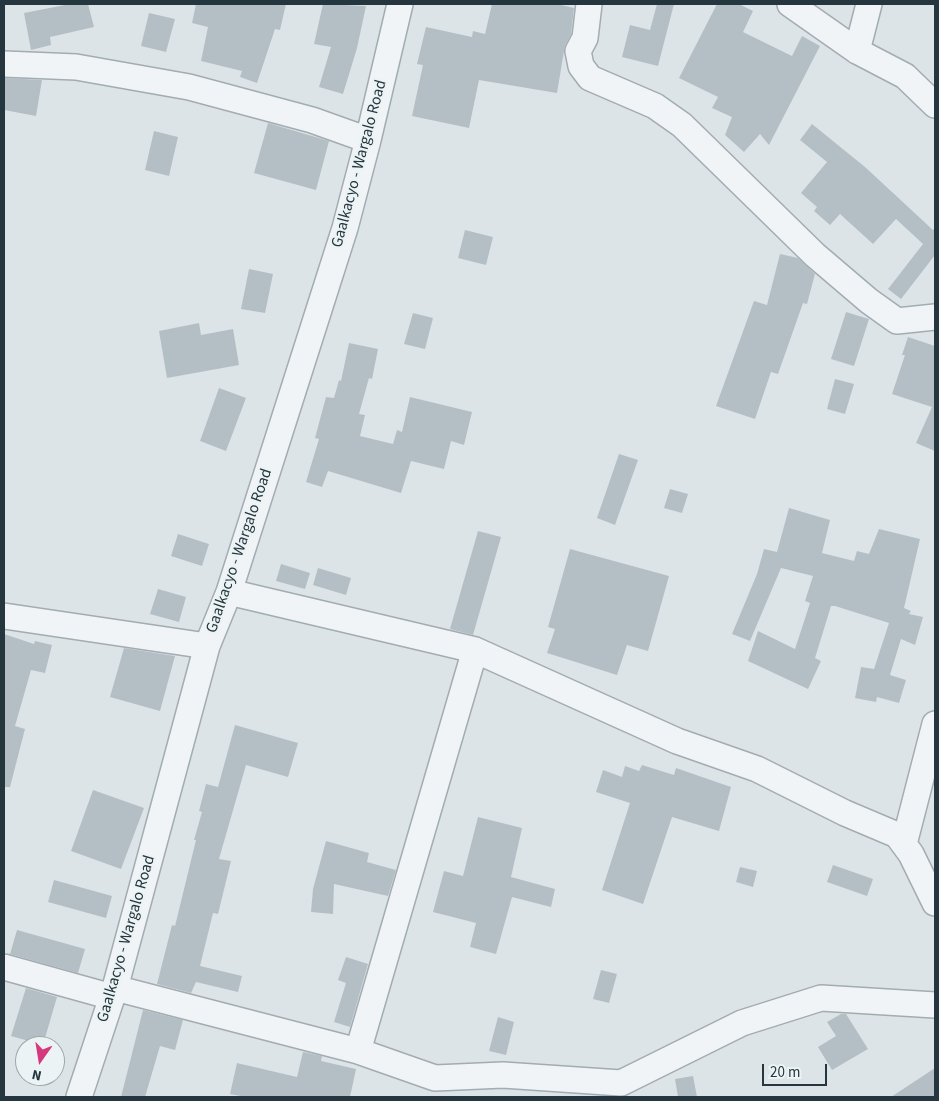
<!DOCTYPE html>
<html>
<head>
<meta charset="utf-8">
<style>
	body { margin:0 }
	#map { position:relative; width:939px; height:1101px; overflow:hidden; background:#dde4e8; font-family:"Source Sans 3",sans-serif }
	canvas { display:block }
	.frame { position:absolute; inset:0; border:5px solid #25363f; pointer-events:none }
	.north { position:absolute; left:15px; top:1036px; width:50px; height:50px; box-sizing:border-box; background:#ecf3f5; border:1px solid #9ca7ac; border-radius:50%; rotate:193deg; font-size:14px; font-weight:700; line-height:20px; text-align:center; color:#25363f }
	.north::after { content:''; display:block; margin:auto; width:18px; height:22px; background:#d6387d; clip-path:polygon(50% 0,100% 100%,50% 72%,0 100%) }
	.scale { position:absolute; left:762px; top:1064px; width:65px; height:22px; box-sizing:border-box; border:2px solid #25363f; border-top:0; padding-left:6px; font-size:15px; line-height:18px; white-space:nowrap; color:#25363f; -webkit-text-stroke:4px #ecf3f5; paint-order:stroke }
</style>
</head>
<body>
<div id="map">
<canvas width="939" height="1101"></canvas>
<div class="frame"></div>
<div class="north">N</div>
<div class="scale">20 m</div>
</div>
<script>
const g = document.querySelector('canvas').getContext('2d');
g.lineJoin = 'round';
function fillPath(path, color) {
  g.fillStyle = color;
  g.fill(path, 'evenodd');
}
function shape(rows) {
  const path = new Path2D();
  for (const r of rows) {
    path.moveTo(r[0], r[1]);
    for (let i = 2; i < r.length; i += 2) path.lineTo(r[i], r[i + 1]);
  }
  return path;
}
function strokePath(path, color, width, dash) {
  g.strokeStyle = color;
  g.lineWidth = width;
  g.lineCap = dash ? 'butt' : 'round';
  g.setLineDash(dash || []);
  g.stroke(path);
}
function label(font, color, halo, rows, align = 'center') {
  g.font = font + ' "Source Sans 3",sans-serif';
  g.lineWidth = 4.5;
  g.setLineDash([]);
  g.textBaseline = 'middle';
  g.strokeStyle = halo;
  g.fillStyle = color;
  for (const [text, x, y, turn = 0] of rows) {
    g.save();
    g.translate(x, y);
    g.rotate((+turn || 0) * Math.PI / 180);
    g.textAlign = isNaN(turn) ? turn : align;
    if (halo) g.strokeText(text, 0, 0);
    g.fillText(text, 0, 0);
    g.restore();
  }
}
fillPath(shape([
	[70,4,88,4,94,27,50,37,51,45,31,50,24,13],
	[196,4,286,4,280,30,275,29,257,83,240,77,242,71,201,61,208,27,192,23],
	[323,4,366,6,357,48,343,94,319,87,331,47,314,44],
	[492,4,557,4,574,8,571,34,565,45,557,93,479,80,469,128,412,116,423,65,417,64,426,27,472,37,473,31,485,34],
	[657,4,674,4,658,66,622,57,630,25,650,30],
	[717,4,739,4,753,11,743,32,792,56,802,36,820,46,769,145,760,134,744,152,725,135,732,117,712,108,718,97,679,78],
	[149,13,175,19,166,52,141,46],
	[4,78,42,80,36,116,4,110],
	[268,123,329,141,316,190,254,173],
	[812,124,865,167,933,230,935,228,935,255,901,299,888,289,923,244,896,219,873,244,840,214,830,225,814,211,817,207,801,193,827,162,800,140],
	[154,131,178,137,169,176,145,170],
	[465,230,493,237,486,265,458,258],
	[780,254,798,258,815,274,807,304,803,303,778,374,771,372,755,419,716,406,754,301,767,305],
	[249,269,273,274,265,313,241,309],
	[846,312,869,319,854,366,831,359],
	[413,313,433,318,425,349,404,344],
	[199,323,201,335,233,329,239,365,167,378,159,331],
	[908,337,935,346,935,451,916,443,932,407,892,394,905,355,902,355],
	[349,343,378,349,372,379,369,378,359,414,365,415,360,436,393,444,397,430,402,432,410,397,472,412,464,445,451,441,444,469,411,461,401,493,328,471,322,487,306,482,319,439,315,438,326,397,334,398,339,380,341,381],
	[835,379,854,384,845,414,827,409],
	[219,388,246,398,226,451,200,441],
	[619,454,638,460,615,525,597,518],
	[670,489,688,494,682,513,664,508],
	[789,508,830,520,822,553,854,561,857,551,869,554,879,529,920,539,904,608,911,611,909,614,923,617,915,645,901,639,890,675,906,680,899,703,877,697,876,702,855,698,861,667,874,669,889,623,835,606,831,606,815,658,821,661,808,689,748,661,758,631,795,649,810,603,805,601,813,576,781,568,750,641,732,634,757,574,764,549,777,552],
	[478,531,501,537,473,635,450,629],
	[178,534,209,544,202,566,171,556],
	[570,549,669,576,648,651,627,645,617,675,547,653,555,629,548,627],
	[281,564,310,573,305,589,276,581],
	[318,568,351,578,346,595,313,585],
	[158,589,186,597,179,622,150,614],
	[4,634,34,644,35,641,52,645,45,673,31,670,15,726,25,729,10,787,4,787],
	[124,648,175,656,160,711,110,697],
	[235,725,298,743,288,777,246,765,219,859,231,861,218,914,213,913,200,966,242,976,238,992,196,982,191,993,157,984,172,925,175,926,196,840,194,840,202,812,199,811,206,784,218,787],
	[642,765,674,775,676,768,731,787,719,831,672,817,643,904,602,890,630,803,596,792,603,770,622,777,625,766,639,771],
	[93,790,144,808,121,869,71,851],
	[478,817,522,828,511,877,555,889,551,907,512,897,496,954,470,947,476,923,433,912,444,871,463,876],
	[326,841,369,853,367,862,396,870,388,896,334,884,333,914,311,912,313,889],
	[833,865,873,879,867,896,827,882],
	[740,867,757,871,753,887,736,882],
	[54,880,112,896,106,918,48,902],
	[17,930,85,949,78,973,10,954],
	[346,957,368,964,350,1027,334,1022,346,983,338,980],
	[601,970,617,974,609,1003,593,999],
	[26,988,57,997,43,1045,11,1036],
	[143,1010,183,1020,175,1050,160,1046,145,1097,121,1097],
	[841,1014,846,1014,868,1049,832,1070,818,1047,836,1036,827,1022],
	[498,1017,514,1022,506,1055,489,1051],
	[303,1052,322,1056,321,1061,356,1069,350,1097,246,1097,230,1094,237,1063,297,1077],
	[935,1068,935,1097,891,1097],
	[693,1076,697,1097,678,1097,675,1079]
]), '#b4bfc5');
const minor = shape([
	[589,4,585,38,578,51,581,66,590,78,655,106,682,125,815,255,869,301,897,321,935,317],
	[790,4,857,51,905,76,935,105],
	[857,51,869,4],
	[4,64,76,67,189,87,312,120,368,140],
	[229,592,475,650,677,741,757,769,845,813,897,835,911,854,935,903],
	[4,616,207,646],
	[904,844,935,724],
	[4,967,112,997],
	[115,988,358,1051,435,1078,503,1075,621,1083,742,1023,821,998,935,1005],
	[358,1051,475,650],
	[79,1097,115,988,207,646,229,592,345,228,368,140,400,4]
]);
strokePath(minor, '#a2acb2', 28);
strokePath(minor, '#f0f4f6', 25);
label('16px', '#25363f', '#ecf3f5', [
	["Gaalkacyo - Wargalo Road",360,164,-75],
	["Gaalkacyo - Wargalo Road",240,551,-71],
	["Gaalkacyo - Wargalo Road",127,939,-74]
]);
</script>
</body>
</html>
